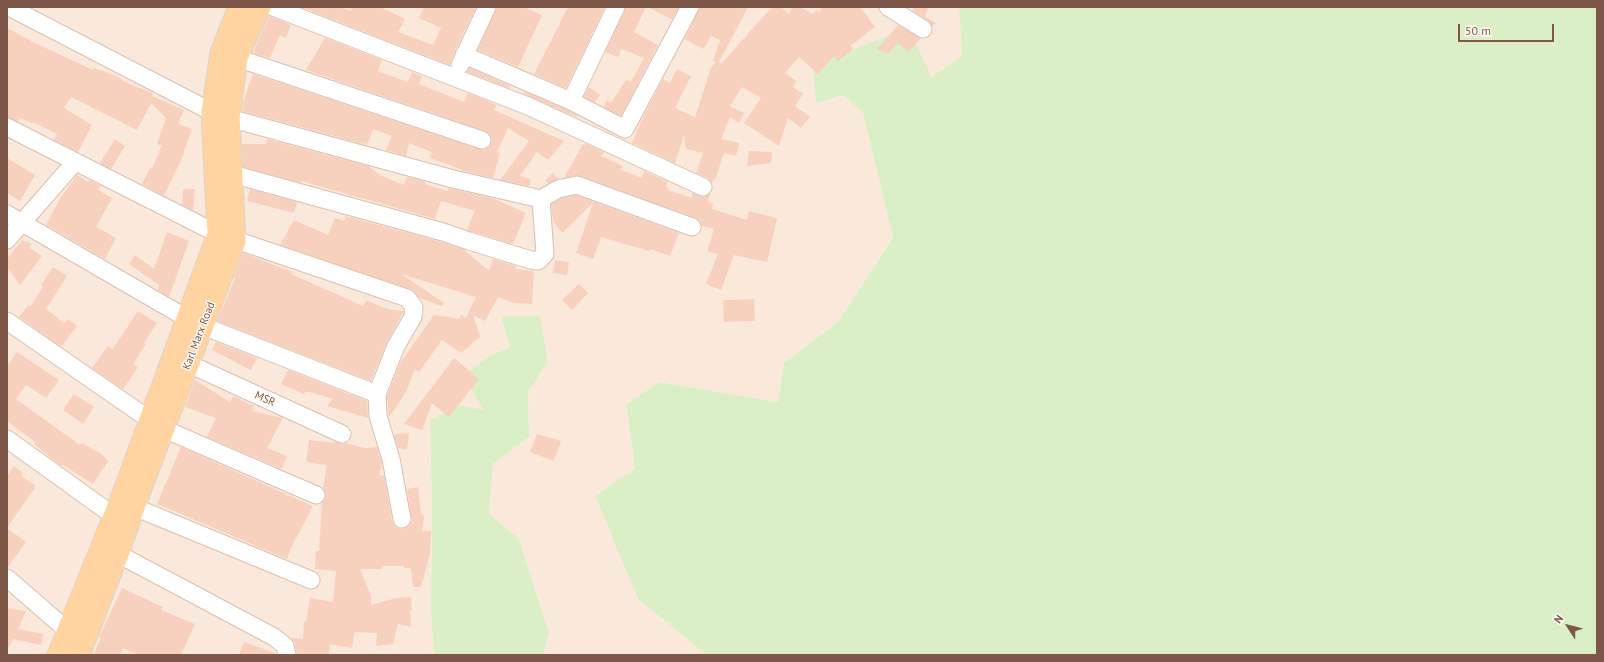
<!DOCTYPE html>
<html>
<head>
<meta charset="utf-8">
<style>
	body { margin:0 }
	#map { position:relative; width:1604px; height:662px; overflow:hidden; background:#fff5ea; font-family:"PT Sans",sans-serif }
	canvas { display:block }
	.frame { position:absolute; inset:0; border:8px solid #7e5748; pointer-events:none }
	.north { position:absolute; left:1548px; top:606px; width:40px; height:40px; -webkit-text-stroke:3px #fff9f3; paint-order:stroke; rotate:306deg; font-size:11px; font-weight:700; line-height:16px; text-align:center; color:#7e5748 }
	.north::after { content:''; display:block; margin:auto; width:14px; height:18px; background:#7e5748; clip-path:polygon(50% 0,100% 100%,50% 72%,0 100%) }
	.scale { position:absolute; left:1458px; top:24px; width:96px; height:18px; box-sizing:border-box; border:2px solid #7e5748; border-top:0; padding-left:5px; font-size:12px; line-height:14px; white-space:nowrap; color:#7e5748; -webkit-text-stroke:3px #fff9f3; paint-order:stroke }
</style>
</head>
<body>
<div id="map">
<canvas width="1604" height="662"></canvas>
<div class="frame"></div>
<div class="north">N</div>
<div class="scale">50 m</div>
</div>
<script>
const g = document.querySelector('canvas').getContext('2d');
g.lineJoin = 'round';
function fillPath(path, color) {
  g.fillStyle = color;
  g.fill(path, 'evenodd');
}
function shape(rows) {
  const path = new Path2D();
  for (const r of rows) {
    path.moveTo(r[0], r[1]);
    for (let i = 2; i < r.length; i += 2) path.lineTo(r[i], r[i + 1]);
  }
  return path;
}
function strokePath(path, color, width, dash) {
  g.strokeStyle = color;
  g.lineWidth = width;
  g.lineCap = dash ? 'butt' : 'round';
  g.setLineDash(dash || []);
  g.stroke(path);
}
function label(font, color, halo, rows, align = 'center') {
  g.font = font + ' "PT Sans",sans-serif';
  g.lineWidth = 3;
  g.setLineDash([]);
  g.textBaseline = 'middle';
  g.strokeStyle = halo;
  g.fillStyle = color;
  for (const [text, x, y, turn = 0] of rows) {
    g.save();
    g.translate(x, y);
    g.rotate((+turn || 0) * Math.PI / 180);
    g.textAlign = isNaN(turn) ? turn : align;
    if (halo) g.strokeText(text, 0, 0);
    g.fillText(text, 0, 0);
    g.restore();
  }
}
fillPath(shape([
	[7,7,959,7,962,56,931,77,843,95,863,113,893,236,838,322,784,363,778,402,659,382,626,405,635,468,595,496,638,599,707,655,543,655,549,633,519,539,489,514,493,464,529,437,528,392,548,362,540,317,501,316,510,348,493,354,485,410,430,420,432,510,431,611,434,655,7,655]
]), '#fae9da');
fillPath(shape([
	[959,7,1597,7,1597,655,707,655,638,599,595,496,635,468,626,405,659,382,778,402,784,363,838,322,893,237,863,113,843,95,816,103,813,65,909,28,931,77,962,56],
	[501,316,540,316,548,362,528,392,529,437,493,464,489,514,519,539,549,633,543,655,434,655,431,611,432,510,430,420,459,406,484,410,463,376,493,354,510,348]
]), '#daefc5');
fillPath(shape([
	[301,7,339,7,351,11,352,7,380,7,405,19,398,32,433,45,441,28,419,18,424,7,476,7,455,51,450,65],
	[497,7,524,7,542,15,518,67,478,50],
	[568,7,605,7,566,88,534,74],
	[626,7,646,7,634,32,658,45,621,116,604,107,607,100,611,103,626,80,631,82,644,58,622,49,618,57,605,52],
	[647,7,679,7,672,19],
	[700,7,748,7,719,62,721,64,772,7,781,7,789,14,792,7,800,7,813,14,816,10,819,12,823,7,860,7,875,27,850,46,853,49,838,61,834,56,818,74,799,57,785,73,796,81,793,87,803,94,795,106,810,117,801,128,788,118,779,146,744,123,761,98,742,87,730,106,744,113,739,123,730,117,721,139,739,143,736,156,724,153,715,180,713,179,712,183,708,178,696,173,703,153,686,149,684,135,675,163,632,143,642,119,663,79,670,83,677,69,691,76,675,108,695,117,711,68,716,62,713,61,720,40,711,36,704,49,684,39],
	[915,7,928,7,925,17,936,23,932,26,928,21,912,10],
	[269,16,291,25,286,38,280,35,270,58,253,53],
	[898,25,921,38,908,52,898,43,888,54,877,49],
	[7,28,33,42,93,70,94,68,111,74,122,79,122,81,153,93,152,96,184,110,178,124,192,129,181,160,164,196,142,184,150,168,152,169,162,145,157,144,166,118,151,103,137,130,71,97,64,108,92,125,78,152,54,140,57,134,33,122,32,123,20,118,18,122,7,117],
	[325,38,382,60,378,71,408,82,412,72,422,76,419,84,464,102,468,93,497,105,494,110,564,141,548,160,537,152,520,176,531,179,529,186,500,180,529,141,508,128,497,152,500,153,493,178,460,170,460,169,430,158,432,152,409,143,406,156,386,150,392,136,373,129,367,145,242,111,244,99,253,74,479,149,484,150,488,148,491,144,492,138,489,133,485,131,306,70],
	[470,68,510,86,509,88,467,72],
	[589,87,600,95,595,102,584,97],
	[525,92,567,110,577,115,576,117,524,94],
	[115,139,125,146,111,169,100,163],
	[267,139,368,166,382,176,404,185,407,177,423,181,425,182,425,184,447,191,449,188,492,198,526,213,513,244,467,230,475,211,441,201,435,219,301,181,301,183,243,167,242,144,266,144],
	[583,144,585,145,586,144,604,152,601,156,623,166,621,170,642,178,644,171,668,182,666,187,669,188,668,190,692,198,692,193,704,197,710,194,708,202,713,203,712,209,747,220,749,211,777,218,767,262,734,255,721,290,706,284,718,254,707,251,714,229,702,226,700,221,695,218,580,176,564,178],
	[749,151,772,152,771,163,747,166],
	[7,158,35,175,20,201,7,193],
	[553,173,559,179,548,183,545,181],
	[77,175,88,182,89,180,101,186,98,190,112,198,96,227,116,238,105,259,46,225,61,197],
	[183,189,195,189,193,210,182,205],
	[250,189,297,202,294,213,247,201],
	[576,195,679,233,670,256,650,249,649,251,601,237,593,259,576,253,593,203,562,233,553,221,551,204,562,198],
	[345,216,431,239,463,249,489,271,493,259,516,266,515,269,534,271,532,304,514,303,498,297,485,321,473,315,480,337,461,353,442,340,419,372,415,369,406,392,389,417,387,396,400,363,434,315,460,319,461,314,466,318,476,297,401,274,444,303,442,306,420,298,410,289,280,245,294,220,328,235,335,218,344,221],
	[167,232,189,241,169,297,158,290,159,285,129,264,135,255,154,269],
	[22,240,32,244,29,248,42,256,20,285,7,267,7,259],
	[243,253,292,272,291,274,363,306,366,300,387,309,404,311,387,342,371,381,217,321,235,278,234,277],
	[555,260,569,262,567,275,553,273],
	[53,267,67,276,46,309,64,323,68,319,77,326,61,347,19,317,28,305,30,307,43,287,41,285],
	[579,284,588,293,572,310,562,300],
	[754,299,755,321,724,322,723,300],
	[138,311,157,323,144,343,146,344,133,364,138,367,123,389,92,368,108,346,113,349],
	[216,342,257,358,251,370,212,350],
	[17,352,59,380,46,398,26,385,16,399,80,445,82,443,103,455,108,461,93,484,63,465,62,466,51,458,34,444,35,442,7,421,7,366],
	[454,358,479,379,449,417,432,403,422,430,404,424],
	[288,370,367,401,368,418,327,406,333,399,310,392,305,392,304,394,281,384],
	[195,380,230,402,233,396,254,406,252,411,283,418,267,448,287,456,282,469,207,437,216,418,185,407],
	[74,394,94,407,83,424,63,410],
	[409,433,407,450,398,448,394,436,396,434],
	[537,434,561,441,554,461,530,452],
	[309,440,334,443,335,442,343,444,346,443,365,448,377,447,382,463,379,476,384,475,392,521,394,525,398,528,404,529,409,526,412,522,407,489,418,487,421,514,424,516,422,531,431,531,430,554,421,587,413,587,411,568,404,568,404,566,382,566,382,569,360,569,371,596,371,605,396,598,411,597,412,610,410,610,411,627,398,624,393,644,376,646,377,633,355,632,352,648,330,644,329,655,297,655,295,644,291,638,303,639,304,622,306,622,310,598,333,602,336,571,315,569,316,551,319,551,322,503,325,499,326,494,323,488,327,465,306,462],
	[181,447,313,506,291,548,287,559,157,504],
	[14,466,23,473,21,476,36,486,7,528,26,542,7,568,7,476],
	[122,588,163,607,161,610,195,624,181,655,139,655,123,648,120,655,93,655,101,638,99,637,100,635],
	[7,608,26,611,18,629,43,634,41,645,13,639,7,650],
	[244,642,275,653,275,655,239,655]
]), '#f8d0be');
const minor = shape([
	[9,7,212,112,229,118,453,179,541,199,558,189,577,185,692,227],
	[273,7,528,106,703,187],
	[888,7,923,29],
	[464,55,571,101,625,129,690,7],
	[237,58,482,140],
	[460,65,487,7],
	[571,101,616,7],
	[7,127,218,234,407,298,414,307,413,317,396,346,377,394,378,416,391,459,402,519],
	[232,174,443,232,469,241,531,260,538,261,545,254,541,199],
	[7,214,188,319],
	[7,240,75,162],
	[7,321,150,420],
	[203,326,377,394],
	[189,364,342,434],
	[164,429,316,495],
	[7,439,114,516],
	[134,507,311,580],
	[118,554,274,637,285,646,287,655],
	[7,578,68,631,78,636]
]);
const major = shape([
	[58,655,123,494,218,234,212,112,221,53,239,7],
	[79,655,118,554,134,507,235,241,229,118,237,58,260,7]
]);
strokePath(minor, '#d8c0b2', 19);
strokePath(major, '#ddd3cf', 23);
strokePath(minor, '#fff', 17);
strokePath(major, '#ffd4a1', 21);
label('11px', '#7e5748', '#fff9f3', [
	["Karl Marx Road",199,336,-69],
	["MSR",265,399,24]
]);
</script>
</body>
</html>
